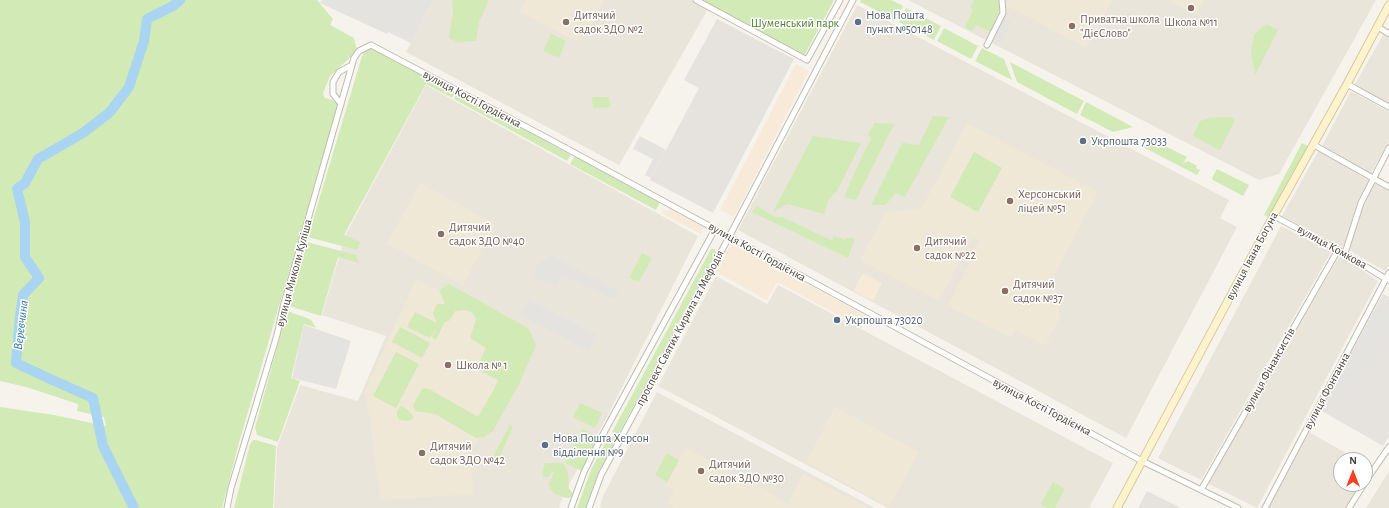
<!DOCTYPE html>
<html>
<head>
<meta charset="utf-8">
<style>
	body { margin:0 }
	#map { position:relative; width:1389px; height:508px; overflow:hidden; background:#f6f3ec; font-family:"Alegreya Sans",sans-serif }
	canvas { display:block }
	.north { position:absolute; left:1333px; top:452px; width:40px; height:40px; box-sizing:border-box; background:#fff; border:1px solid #b7b4b0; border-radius:50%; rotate:0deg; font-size:11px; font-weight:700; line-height:16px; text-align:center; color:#4b4439 }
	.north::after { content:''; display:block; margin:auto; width:14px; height:18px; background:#fc3f1d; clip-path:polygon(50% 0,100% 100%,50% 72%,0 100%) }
</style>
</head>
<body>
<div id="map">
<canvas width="1389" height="508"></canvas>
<div class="north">N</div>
</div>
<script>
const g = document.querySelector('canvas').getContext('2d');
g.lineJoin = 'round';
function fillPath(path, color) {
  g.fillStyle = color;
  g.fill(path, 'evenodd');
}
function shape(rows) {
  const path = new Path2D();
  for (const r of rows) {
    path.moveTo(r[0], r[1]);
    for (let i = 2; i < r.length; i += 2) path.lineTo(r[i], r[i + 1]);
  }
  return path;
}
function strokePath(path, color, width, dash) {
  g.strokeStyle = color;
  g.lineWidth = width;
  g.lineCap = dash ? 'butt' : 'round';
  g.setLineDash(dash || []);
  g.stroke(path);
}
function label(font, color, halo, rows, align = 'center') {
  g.font = font + ' "Alegreya Sans",sans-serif';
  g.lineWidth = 3;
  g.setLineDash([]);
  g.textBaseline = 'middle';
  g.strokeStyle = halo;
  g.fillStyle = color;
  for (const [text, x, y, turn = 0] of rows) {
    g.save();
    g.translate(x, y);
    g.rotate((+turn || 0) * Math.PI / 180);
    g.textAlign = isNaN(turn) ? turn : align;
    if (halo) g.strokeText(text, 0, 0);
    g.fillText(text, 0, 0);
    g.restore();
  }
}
fillPath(shape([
	[433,0,692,0,708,9,619,165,406,52],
	[908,0,1376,0,1279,174,1259,180],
	[857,5,1229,200,1220,218,1237,227,1126,438,738,230],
	[1383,35,1389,39,1389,104,1354,86],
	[426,85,698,236,607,417,563,495,559,508,274,508,277,448,300,385,358,401,386,336,322,315,345,236],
	[1351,91,1389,112,1389,142,1371,173,1322,146],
	[1319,150,1369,178,1368,183,1356,208,1346,242,1342,247,1282,216],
	[1377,183,1389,189,1389,265,1385,271,1349,250,1364,202,1374,184],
	[1281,226,1331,252,1201,480,1158,458],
	[1340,255,1378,281,1257,508,1207,483],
	[716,276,767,304,778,285,1113,463,1089,508,888,508,658,386],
	[657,392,875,508,600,508,602,498],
	[1309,432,1358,460,1341,460,1341,484,1361,484,1346,508,1268,508],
	[1389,471,1389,508,1366,508]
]), '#eae5da');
fillPath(shape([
	[796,64,809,71,734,217,720,210],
	[669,208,704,227,701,234,661,213,663,209,667,211],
	[732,243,868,317,862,328,777,282,767,300,716,272],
	[863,273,882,283,873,301,853,291]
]), '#f7ead8');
fillPath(shape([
	[717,19,794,59,713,213,650,180,699,88,684,80],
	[1383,294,1389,297,1389,436,1383,446,1320,410],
	[1147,491,1181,508,1138,508]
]), '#e6e2dd');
fillPath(shape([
	[526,0,604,0,588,32,583,32,577,42,520,12],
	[1008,0,1112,0,1086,48,1006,5],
	[1167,0,1205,0,1196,15],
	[967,123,1098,192,1054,276,1060,317,1045,346,1015,330,1011,338,948,306,980,240,973,237,939,301,860,260,885,212,921,209],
	[420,183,495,224,463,285,387,244],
	[416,279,534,341,475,445,468,441,474,494,380,500,372,435,365,390],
	[835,407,919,452,889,507,806,462],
	[686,448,788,503,803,474,868,508,676,508,667,503,674,490,666,486]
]), '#efe8d6');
fillPath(shape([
	[0,0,317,0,333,19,330,25,354,38,357,51,330,76,323,93,325,98,332,100,338,105,240,439,222,508,0,508,0,407,54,415,106,426,104,417,77,411,78,404,26,387,0,381],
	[452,0,489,0,479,22,476,41,457,42,449,38,453,12],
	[701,0,834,0,804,56],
	[861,0,891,0,903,6,896,20,860,2],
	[974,0,999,0,999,11,990,32,976,25,972,31,965,27,973,10,970,8],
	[906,8,941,26,934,40,899,22],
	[1266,24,1278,30,1255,75,1251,52,1254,35],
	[944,28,978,46,971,59,937,41],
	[551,34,566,41,559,58,543,51],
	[370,48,455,91,452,98,426,84,344,235,360,242,357,250,308,237,362,56,365,51],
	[982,48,1004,59,1012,80,975,61],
	[1010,62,1084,101,1077,114,1017,82],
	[457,92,571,155,567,161,454,99],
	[592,97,609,97,610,107,593,108],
	[1086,102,1133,127,1113,132,1080,115],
	[933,116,949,117,905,197,896,193,885,205,871,205,902,143,919,145],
	[1230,117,1235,120,1220,150,1193,136,1200,121,1209,118],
	[875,123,894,124,856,200,844,197,863,154,871,139,868,134],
	[813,136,861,143,837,191,829,198,824,214,788,204,773,212],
	[1155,141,1187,157,1182,165,1185,162,1187,162,1188,161,1197,166,1196,168,1200,170,1197,175,1139,145],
	[1302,143,1308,146,1270,218,1264,215],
	[974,152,1002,168,978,212,950,197],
	[575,156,660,202,656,210,570,164],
	[1217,169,1249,185,1243,196,1213,180,1212,178],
	[757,206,770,214,776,217,782,217,839,244,843,245,832,241,834,236,845,240,846,238,855,238,848,258,752,212],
	[307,242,356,255,359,263,338,257,321,316,289,306],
	[711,249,715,249,716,253,618,435,612,432],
	[642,253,652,258,639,282,629,278],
	[449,284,528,328,536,345,519,384,493,431,484,437,476,438,435,414,415,411,413,405,423,388,429,389,478,417,493,391,498,380,476,369,486,348,470,338,476,319,473,313,466,310,455,311,450,320,444,323,436,340,432,337,437,326,430,338,407,327,415,312,437,323,433,313,437,304,445,304,439,290],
	[287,311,307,318,311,320,316,328,304,324,291,378,300,381,278,442,257,435,255,428],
	[400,327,430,343,422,358,392,342],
	[396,352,419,364,396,408,373,396],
	[580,403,602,413,595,428,573,417],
	[401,406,407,409,414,417,412,419,409,421,400,420,397,416,397,411],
	[510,424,512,426,512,430,498,460,493,457],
	[582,429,601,438,584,472,565,463],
	[609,435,617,438,598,473,585,508,577,508,591,470],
	[253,440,256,440,276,446,273,508,234,508,250,444],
	[667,453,679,460,667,482,655,475],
	[545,463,563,463,568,472,569,489,573,493,570,498,566,498,555,494,550,489,549,484,554,472,552,471,549,477,545,477,542,475],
	[1053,482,1065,489,1055,508,1048,508,1041,504]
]), '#d2eab5');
fillPath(shape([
	[322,0,433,0,411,43,388,32,387,34,320,3],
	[1002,17,1011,22,1000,43,991,38],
	[640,136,666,150,651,178,645,175,653,159,633,149],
	[549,254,620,292,616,299,608,297,565,276,564,278,561,276,556,286,546,281,545,283,532,276,540,261,545,261],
	[529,299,597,335,589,351,520,315],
	[1377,307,1389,313,1389,329,1365,374,1362,372,1348,399,1336,393,1335,396,1330,394],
	[304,325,351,341,336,389,292,378]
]), '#e5e3e0');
strokePath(shape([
	[134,508,103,446,93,398,48,378,16,363,20,316,23,295,39,278,25,257,25,222,17,189,25,183,38,159,83,133,110,112,129,87,144,41,147,19,173,6,180,0]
]), '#a9d4f2', 10);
const street = shape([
	[696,0,807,60,840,0],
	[1378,27,1389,34],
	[987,45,1003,13,1002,0],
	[1347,84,1389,107],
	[341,104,333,94,333,82,339,72,352,65],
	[1314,145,1389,187],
	[1274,216,1338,250,1388,280],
	[1345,253,1361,203,1389,148],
	[1365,482,1389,447],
	[1201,490,1338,250],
	[227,508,231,488,277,335,283,307,354,58,359,51,371,45,551,140,1142,461,1238,508],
	[571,508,584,472,601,438,715,229],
	[589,508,601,475,729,237,853,0],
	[1265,508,1389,273],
	[1349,508,1364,484]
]);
const secondary = shape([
	[1117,508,1268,226,1347,84,1389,5]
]);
strokePath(street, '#c2bbae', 7);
strokePath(secondary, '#d6c79b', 9);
strokePath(street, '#fff', 5);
strokePath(secondary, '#fff3cd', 7);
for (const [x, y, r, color] of [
	[1191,8,4,"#8d6e63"],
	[566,22,4,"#8d6e63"],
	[858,22,4,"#5c6f8a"],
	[1072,26,4,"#8d6e63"],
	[1083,141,4,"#5c6f8a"],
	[1010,201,4,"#8d6e63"],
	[441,234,4,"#8d6e63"],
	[917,248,4,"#8d6e63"],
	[1005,291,4,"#8d6e63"],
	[837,320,4,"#5c6f8a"],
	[448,365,4,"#8d6e63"],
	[545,445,4,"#5c6f8a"],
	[422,453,4,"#8d6e63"],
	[701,471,4,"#8d6e63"]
]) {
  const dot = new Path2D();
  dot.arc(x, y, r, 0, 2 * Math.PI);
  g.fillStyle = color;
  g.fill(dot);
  strokePath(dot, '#fff', 1.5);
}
label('12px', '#785e54', '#fff', [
	["Дитячий",574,15],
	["садок ЗДО №2",574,29],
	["Приватна школа",1080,19],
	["\"ДієСлово\"",1080,33],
	["Школа №11",1191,22,"center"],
	["Херсонський",1018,194],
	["ліцей №51",1018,208],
	["Дитячий",449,227],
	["садок ЗДО №40",449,241],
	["Дитячий",925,241],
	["садок №22",925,255],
	["Дитячий",1013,284],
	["садок №37",1013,298],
	["Школа № 1",456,365],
	["Дитячий",430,446],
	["садок ЗДО №42",430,460],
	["Дитячий",709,464],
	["садок ЗДО №30",709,478]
], 'left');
label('12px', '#4e5e75', '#fff', [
	["Нова Пошта",866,15],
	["пункт №50148",866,29],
	["Укрпошта 73033",1091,141],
	["Укрпошта 73020",845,320],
	["Нова Пошта Херсон",553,438],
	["відділення №9",553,452]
], 'left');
label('12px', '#4a7f2a', '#fff', [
	["Шуменський парк",795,23]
]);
label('12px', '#4b4439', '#fff', [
	["вулиця Кості Гордієнка",472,99,28],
	["вулиця Комкова",1332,247,29],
	["вулиця Кості Гордієнка",757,252,29],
	["вулиця Івана Богуна",1252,256,-62],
	["вулиця Миколи Куліша",294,273,-75],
	["проспект Святих Кирила та Мефодія",680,328,-62],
	["вулиця Фінансистів",1269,370,-61],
	["вулиця Фонтанна",1327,391,-62],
	["вулиця Кості Гордієнка",1042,407,28]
]);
label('italic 13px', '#2e7ab2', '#fff', [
	["Веревчина",21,325,-83]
]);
</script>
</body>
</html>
